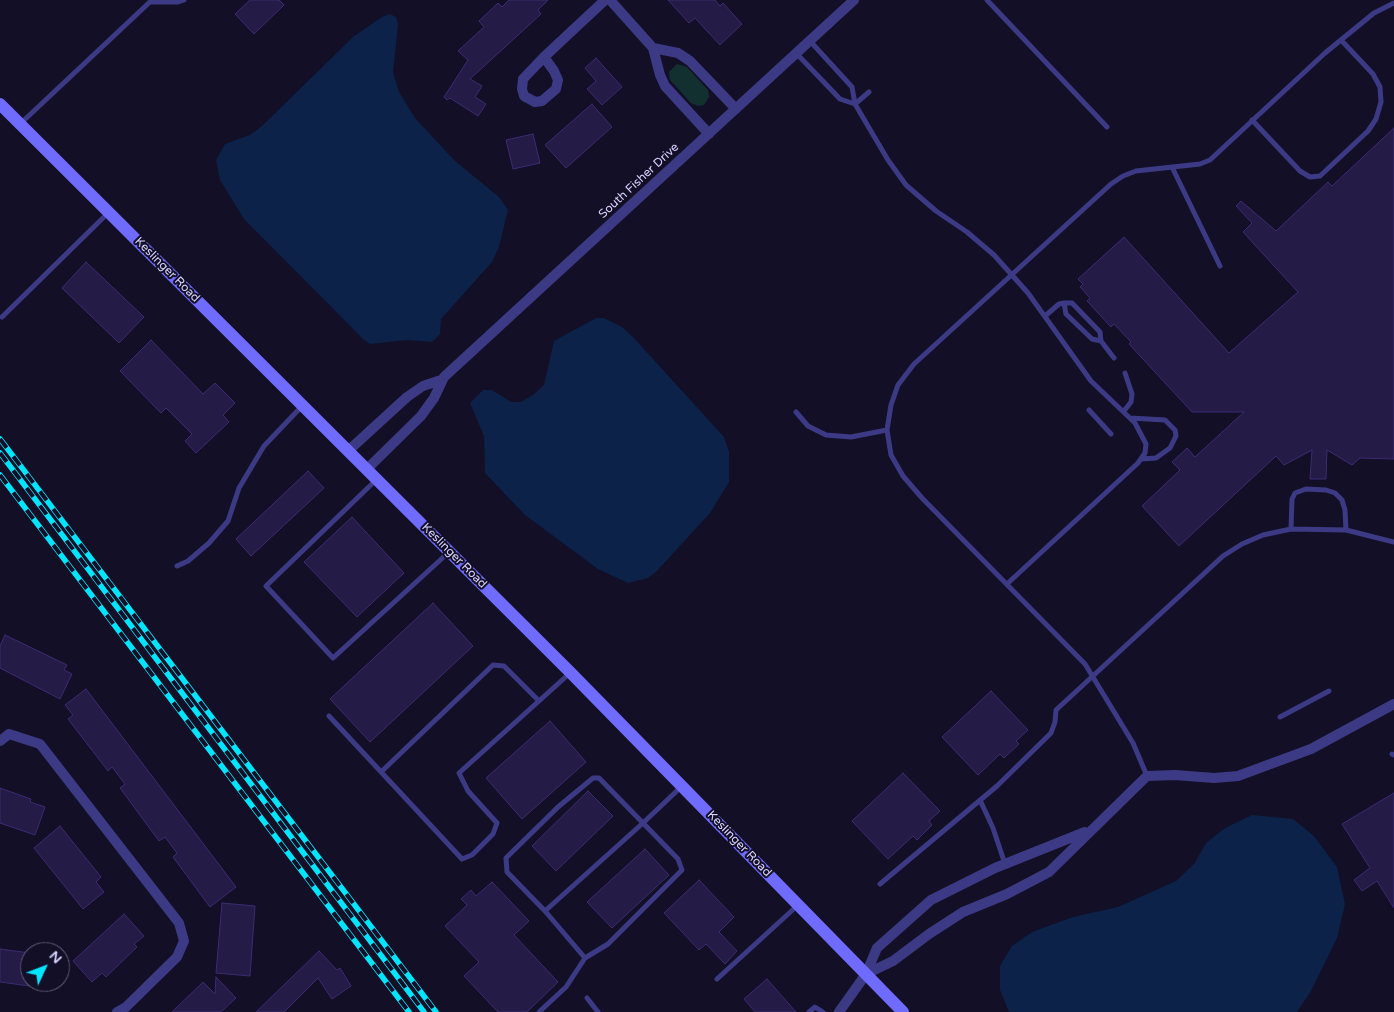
<!DOCTYPE html>
<html>
<head>
<meta charset="utf-8">
<style>
	body { margin:0 }
	#map { position:relative; width:1394px; height:1012px; overflow:hidden; background:#130f26; font-family:"Varela Round",sans-serif }
	canvas { display:block }
	.north { position:absolute; left:20px; top:942px; width:50px; height:50px; box-sizing:border-box; background:#130f26; border:1px solid #625e7d; border-radius:50%; rotate:47deg; font-size:14px; font-weight:700; line-height:20px; text-align:center; color:#d9d4ff }
	.north::after { content:''; display:block; margin:auto; width:18px; height:22px; background:#00e5ff; clip-path:polygon(50% 0,100% 100%,50% 72%,0 100%) }
</style>
</head>
<body>
<div id="map">
<canvas width="1394" height="1012"></canvas>
<div class="north">N</div>
</div>
<script>
const g = document.querySelector('canvas').getContext('2d');
g.lineJoin = 'round';
function fillPath(path, color) {
  g.fillStyle = color;
  g.fill(path, 'evenodd');
}
function shape(rows) {
  const path = new Path2D();
  for (const r of rows) {
    path.moveTo(r[0], r[1]);
    for (let i = 2; i < r.length; i += 2) path.lineTo(r[i], r[i + 1]);
  }
  return path;
}
function strokePath(path, color, width, dash) {
  g.strokeStyle = color;
  g.lineWidth = width;
  g.lineCap = dash ? 'butt' : 'round';
  g.setLineDash(dash || []);
  g.stroke(path);
}
function label(font, color, halo, rows, align = 'center') {
  g.font = font + ' "Varela Round",sans-serif';
  g.lineWidth = 4;
  g.setLineDash([]);
  g.textBaseline = 'middle';
  g.strokeStyle = halo;
  g.fillStyle = color;
  for (const [text, x, y, turn = 0] of rows) {
    g.save();
    g.translate(x, y);
    g.rotate((+turn || 0) * Math.PI / 180);
    g.textAlign = isNaN(turn) ? turn : align;
    if (halo) g.strokeText(text, 0, 0);
    g.fillText(text, 0, 0);
    g.restore();
  }
}
fillPath(shape([
	[677,64,687,67,708,90,709,97,704,105,698,106,691,103,670,80,669,72]
]), '#12302f');
fillPath(shape([
	[390,14,396,17,398,24,393,73,399,92,415,118,454,160,499,197,508,210,499,247,492,262,441,319,440,334,432,342,407,340,370,344,363,339,244,219,220,180,216,160,225,144,250,135,261,127,353,37,382,17],
	[596,318,604,318,622,327,633,337,724,437,729,452,729,482,710,513,656,572,648,578,628,583,598,569,525,515,485,473,484,436,470,403,483,390,492,390,511,402,521,402,533,395,544,385,554,341],
	[1252,815,1293,819,1314,836,1337,867,1345,904,1337,938,1311,991,1297,1012,1009,1012,1000,990,1000,966,1012,946,1032,932,1073,917,1118,907,1176,881,1194,864,1206,843,1225,828]
]), '#0c2248');
const building = shape([
	[250,0,279,0,284,5,254,34,235,14,250,0],
	[509,0,548,0,538,10,541,14,470,79,482,86,475,97,486,104,478,116,450,98,447,100,444,97,468,60,458,51,484,27,479,21,498,3,502,7,509,0],
	[668,0,715,0,720,6,723,3,742,24,720,45,695,18,689,23,668,0],
	[596,58,622,87,602,105,587,89,596,81,585,68,596,58],
	[592,104,612,127,566,168,545,145,592,104],
	[1394,128,1394,459,1360,458,1352,465,1327,450,1326,479,1310,479,1312,450,1284,465,1276,456,1179,546,1142,506,1180,470,1172,462,1187,448,1195,457,1244,412,1192,412,1129,344,1131,342,1114,324,1111,327,1087,301,1090,298,1080,287,1083,284,1078,279,1124,237,1229,353,1298,292,1243,232,1252,223,1236,206,1241,201,1276,231,1328,182,1332,186,1394,128],
	[533,134,540,163,513,169,506,140,533,134],
	[86,262,144,317,119,343,62,288,86,262],
	[151,340,203,394,215,383,235,403,223,415,229,422,196,453,185,441,192,434,166,408,161,413,120,371,151,340],
	[308,471,324,488,251,556,236,539,308,471],
	[352,517,404,573,357,617,304,562,352,517],
	[433,603,473,646,370,742,330,699,433,603],
	[5,635,67,665,64,670,72,674,60,699,0,668,0,646,5,635],
	[86,689,236,887,210,907,173,857,177,853,165,837,159,841,120,788,125,784,112,767,108,771,68,719,73,715,65,705,86,689],
	[991,691,1028,730,1016,741,1019,744,1004,758,1000,754,978,775,942,737,991,691],
	[550,721,586,762,522,819,486,778,550,721],
	[903,773,940,811,929,821,932,825,917,840,913,836,888,859,852,821,903,773],
	[0,788,31,799,30,802,45,807,35,835,0,823,0,788],
	[588,791,613,816,556,871,532,846,588,791],
	[1394,793,1394,908,1377,881,1362,891,1354,880,1370,868,1342,824,1394,793],
	[60,826,101,877,96,882,104,892,83,909,34,848,60,826],
	[645,849,669,875,612,928,587,902,645,849],
	[699,880,734,917,719,932,737,951,725,964,706,944,699,950,664,913,699,880],
	[492,882,529,921,514,935,558,982,527,1012,498,1012,464,976,479,962,445,926,467,905,461,899,471,890,476,896,492,882],
	[222,903,255,906,250,976,216,973,222,903],
	[124,914,144,936,134,944,137,947,106,977,102,973,92,982,73,961,124,914],
	[0,949,30,953,30,986,0,982,0,949],
	[319,951,337,970,340,968,351,986,332,999,318,978,284,1012,256,1012,319,951],
	[216,977,236,998,221,1012,172,1012,203,982,215,994,216,977],
	[767,979,796,1012,755,1012,744,999,767,979]
]);
fillPath(building, '#241b47');
strokePath(building, '#3b2d73', 1);
strokePath(shape([
	[987,0,1107,127],
	[151,2,178,2,184,0],
	[810,41,852,87,855,104,888,160,906,185,936,211,967,232,994,255,1028,293,1091,381,1135,423,1146,444,1145,453,1138,463,1008,583],
	[796,53,840,99,855,104],
	[855,104,869,92],
	[1252,120,1300,171,1310,177,1320,176,1368,131,1376,119,1381,102,1380,87,1373,74,1341,40],
	[20,124,152,0],
	[1172,167,1220,266],
	[1045,316,1059,304,1064,303,1072,303,1100,332,1101,341,1092,339,1066,314,1064,303],
	[2,317,108,213],
	[1101,341,1114,358],
	[1089,410,1111,434],
	[1124,411,1131,402,1132,394,1125,373],
	[796,412,808,426,826,435,851,437,887,430],
	[1130,418,1165,420,1175,430,1176,436,1170,448,1156,458,1141,459],
	[376,480,266,586,333,658,449,552],
	[1291,529,1292,499,1295,493,1306,489,1326,490,1335,493,1342,500,1345,510,1346,530],
	[177,566,188,561,209,543,228,521,239,488,264,446,302,406],
	[329,716,462,859,472,855,493,834,497,823,468,791,459,773,570,673],
	[1280,717,1329,691],
	[1392,754,1394,755],
	[381,772,493,665,504,666,539,701],
	[1147,776,1133,743,1085,664,922,498,903,476,891,455,887,430,891,405,898,385,914,364,1111,184,1123,176,1136,171,1200,164,1210,160,1325,53,1374,13,1394,3],
	[980,800,993,828,1005,864],
	[880,884,997,786,1051,733,1055,722,1056,710,1223,556,1242,544,1263,535,1291,529,1346,530,1394,542],
	[545,911,585,958,608,944,682,870,678,859,643,823,599,778,593,778,558,807,506,858,507,872,545,911,643,823,682,786],
	[717,979,798,905],
	[587,998,598,1012],
	[539,1012,566,987,585,958],
	[809,1012,815,1007,823,1012]
]), '#3d3a85', 5);
strokePath(shape([
	[610,0,653,48],
	[544,57,554,71,558,80,556,89,542,101,535,102,524,96,522,89,523,79,544,57,605,0],
	[709,134,665,86,660,75,653,48,678,53,690,61,736,109],
	[348,451,407,397,423,386,441,380],
	[367,469,421,416,434,398,444,377,854,0],
	[0,741,9,734,40,744,179,923,184,941,177,957,126,1007,117,1012],
	[866,974,893,961,929,934,963,912,1007,894,1049,872,1147,776,1175,775,1214,778,1238,776,1311,749,1394,704],
	[839,1012,866,974,877,948,931,900,995,868,1085,832]
]), '#3d3a85', 10);
strokePath(shape([
	[0,104,570,672,903,1012]
]), '#6f6bff', 12);
const rail = shape([
	[0,439,436,1012],
	[0,453,424,1012],
	[0,475,409,1012]
]);
strokePath(rail, '#00e5ff', 5.5);
strokePath(rail, '#130f26', 4, [11]);
label('12px', '#d9d4ff', '#130f26', [
	["South Fisher Drive",639,181,-43],
	["Keslinger Road",167,270,45],
	["Keslinger Road",454,556,45],
	["Keslinger Road",739,844,46]
]);
</script>
</body>
</html>
